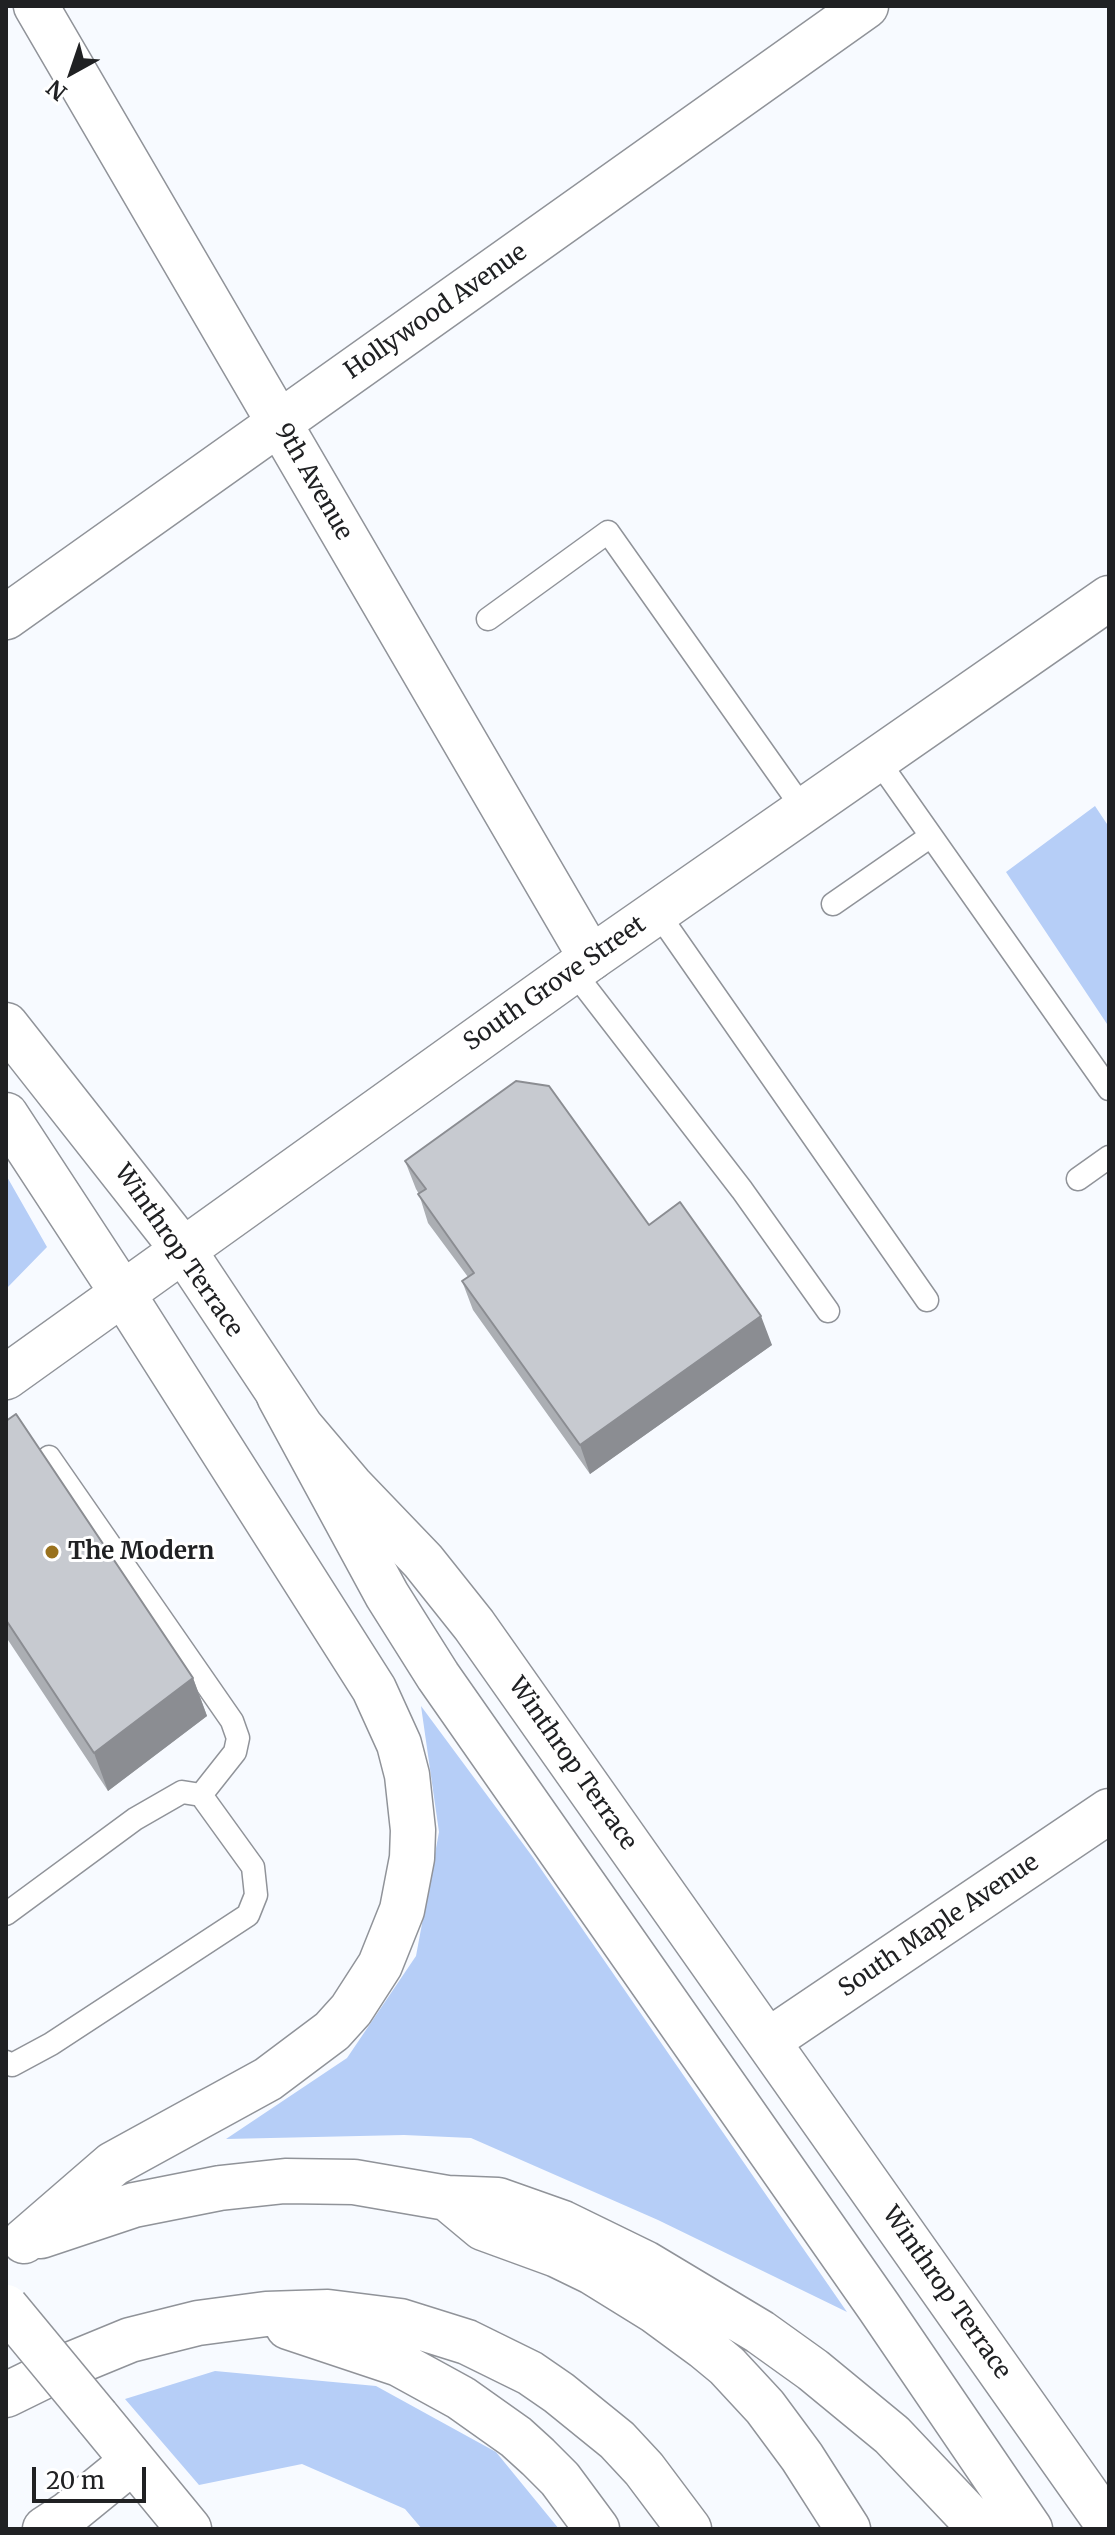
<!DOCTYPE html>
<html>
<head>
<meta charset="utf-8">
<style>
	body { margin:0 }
	#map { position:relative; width:1115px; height:2535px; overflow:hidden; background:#f7faff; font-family:Merriweather,serif }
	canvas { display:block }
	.frame { position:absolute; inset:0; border:8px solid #202123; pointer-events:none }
	.north { position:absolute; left:32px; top:32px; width:80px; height:80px; -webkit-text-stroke:6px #fff; paint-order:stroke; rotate:220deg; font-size:22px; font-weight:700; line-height:32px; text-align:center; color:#202123 }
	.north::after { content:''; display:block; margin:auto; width:28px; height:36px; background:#202123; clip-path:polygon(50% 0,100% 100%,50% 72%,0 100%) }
	.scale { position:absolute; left:32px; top:2467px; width:114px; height:36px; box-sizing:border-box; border:4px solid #202123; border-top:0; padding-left:10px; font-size:24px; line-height:28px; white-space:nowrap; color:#202123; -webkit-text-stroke:6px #fff; paint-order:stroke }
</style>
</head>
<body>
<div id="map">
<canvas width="1115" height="2535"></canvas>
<div class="frame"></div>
<div class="north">N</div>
<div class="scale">20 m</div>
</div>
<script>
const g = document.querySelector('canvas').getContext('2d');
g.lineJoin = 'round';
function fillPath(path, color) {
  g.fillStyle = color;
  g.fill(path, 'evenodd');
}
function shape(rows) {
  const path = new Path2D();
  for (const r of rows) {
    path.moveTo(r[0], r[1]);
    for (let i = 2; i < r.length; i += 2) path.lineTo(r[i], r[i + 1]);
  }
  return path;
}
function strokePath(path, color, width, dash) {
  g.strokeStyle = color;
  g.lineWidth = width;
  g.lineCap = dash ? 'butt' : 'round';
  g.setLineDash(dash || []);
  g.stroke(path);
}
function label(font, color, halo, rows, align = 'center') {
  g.font = font + ' Merriweather,serif';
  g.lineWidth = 6;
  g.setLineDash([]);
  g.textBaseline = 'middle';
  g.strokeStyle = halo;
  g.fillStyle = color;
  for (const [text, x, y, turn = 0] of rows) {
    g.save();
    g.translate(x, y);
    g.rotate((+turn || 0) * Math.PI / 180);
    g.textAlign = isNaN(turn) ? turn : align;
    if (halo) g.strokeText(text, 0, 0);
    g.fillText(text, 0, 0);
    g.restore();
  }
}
fillPath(shape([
	[1095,806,1109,827,1109,1027,1006,872],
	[6,1175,47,1247,6,1289],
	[421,1706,532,1856,847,2312,658,2220,471,2138,404,2135,226,2139,347,2058,416,1956,439,1832],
	[215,2371,376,2386,496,2452,559,2529,422,2529,405,2509,302,2464,199,2485,125,2399]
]), '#b6cef7');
const service = shape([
	[488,619,608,532,804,810],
	[877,759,1109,1089],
	[833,904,931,836],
	[657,912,927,1300],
	[573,971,742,1190,828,1311],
	[1078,1179,1109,1157],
	[49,1457,232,1721,238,1738,235,1752,201,1795],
	[6,1914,135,1819,182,1792,201,1795,253,1867,256,1895,248,1915,51,2044,12,2065,6,2062]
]);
const minor = shape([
	[36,6,591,958],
	[6,617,866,6],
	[768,2041,1109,1811]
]);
const tertiary = shape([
	[97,2417,189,2529],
	[45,2529,68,2514,133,2461]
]);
const secondary = shape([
	[6,1025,184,1251,301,1427,351,1486,423,1561,474,1625,1109,2526],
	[6,1115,123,1294],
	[6,1377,591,958,1109,598]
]);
const motorway = shape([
	[279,1396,387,1595,438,1676,879,2307,1030,2529],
	[447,2198,483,2228,557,2255,592,2272,655,2311,704,2347,727,2366,765,2407,802,2457,848,2529],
	[41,2236,134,2205,220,2188,285,2181,354,2182,447,2198,498,2200,563,2223,645,2263,760,2332,813,2370,892,2435,981,2529],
	[24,2241,113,2164,268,2079,332,2031,351,2010,380,1965,402,1910,412,1858,413,1830,407,1775,399,1744,374,1689,123,1294],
	[288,2327,399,2364,461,2398,516,2437,538,2457,560,2479,597,2529],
	[6,2395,57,2370,130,2340,198,2323,266,2314,328,2312,400,2321,467,2342,530,2373,559,2393,617,2440,644,2469,689,2529]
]);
strokePath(service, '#909399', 25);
strokePath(minor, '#909399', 47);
strokePath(tertiary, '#909399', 47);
strokePath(secondary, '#909399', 47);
strokePath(motorway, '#909399', 47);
strokePath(service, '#fff', 22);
strokePath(minor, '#fff', 44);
strokePath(tertiary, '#fff', 44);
strokePath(secondary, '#fff', 44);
strokePath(motorway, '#fff', 44);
const tertiaryBridge = shape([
	[6,2307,97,2417]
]);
strokePath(tertiaryBridge, '#909399', 47, []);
strokePath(tertiaryBridge, '#fff', 44);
fillPath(shape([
	[405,1161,649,1225,772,1345,590,1474,473,1310,462,1281,468,1277,428,1223,419,1194,416,1189],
	[6,1421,193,1678,207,1716,108,1791,6,1637]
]), '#abaeb3');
fillPath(shape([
	[761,1316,772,1345,590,1474,580,1445],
	[193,1678,207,1716,108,1791,94,1753]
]), '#8b8d92');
const building = shape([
	[516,1081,549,1086,649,1225,680,1202,761,1316,580,1445,462,1281,474,1273,418,1194,426,1189,405,1161,516,1081],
	[16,1414,193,1678,94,1753,6,1620,6,1421,16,1414]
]);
fillPath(building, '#c7cad0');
strokePath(building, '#8b8d92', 2);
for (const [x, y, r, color] of [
	[52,1552,8,"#99711d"]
]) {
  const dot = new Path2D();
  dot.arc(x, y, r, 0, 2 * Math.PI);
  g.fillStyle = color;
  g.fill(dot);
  strokePath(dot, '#fff', 3);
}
label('24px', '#202123', '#fff', [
	["Hollywood Avenue",436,312,-35],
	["9th Avenue",313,482,60],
	["South Grove Street",555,984,-35],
	["Winthrop Terrace",178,1251,55],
	["Winthrop Terrace",572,1764,55],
	["South Maple Avenue",939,1926,-34],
	["Winthrop Terrace",946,2293,55]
]);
label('bold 24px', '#202123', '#fff', [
	["The Modern",68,1552]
], 'left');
</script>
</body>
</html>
